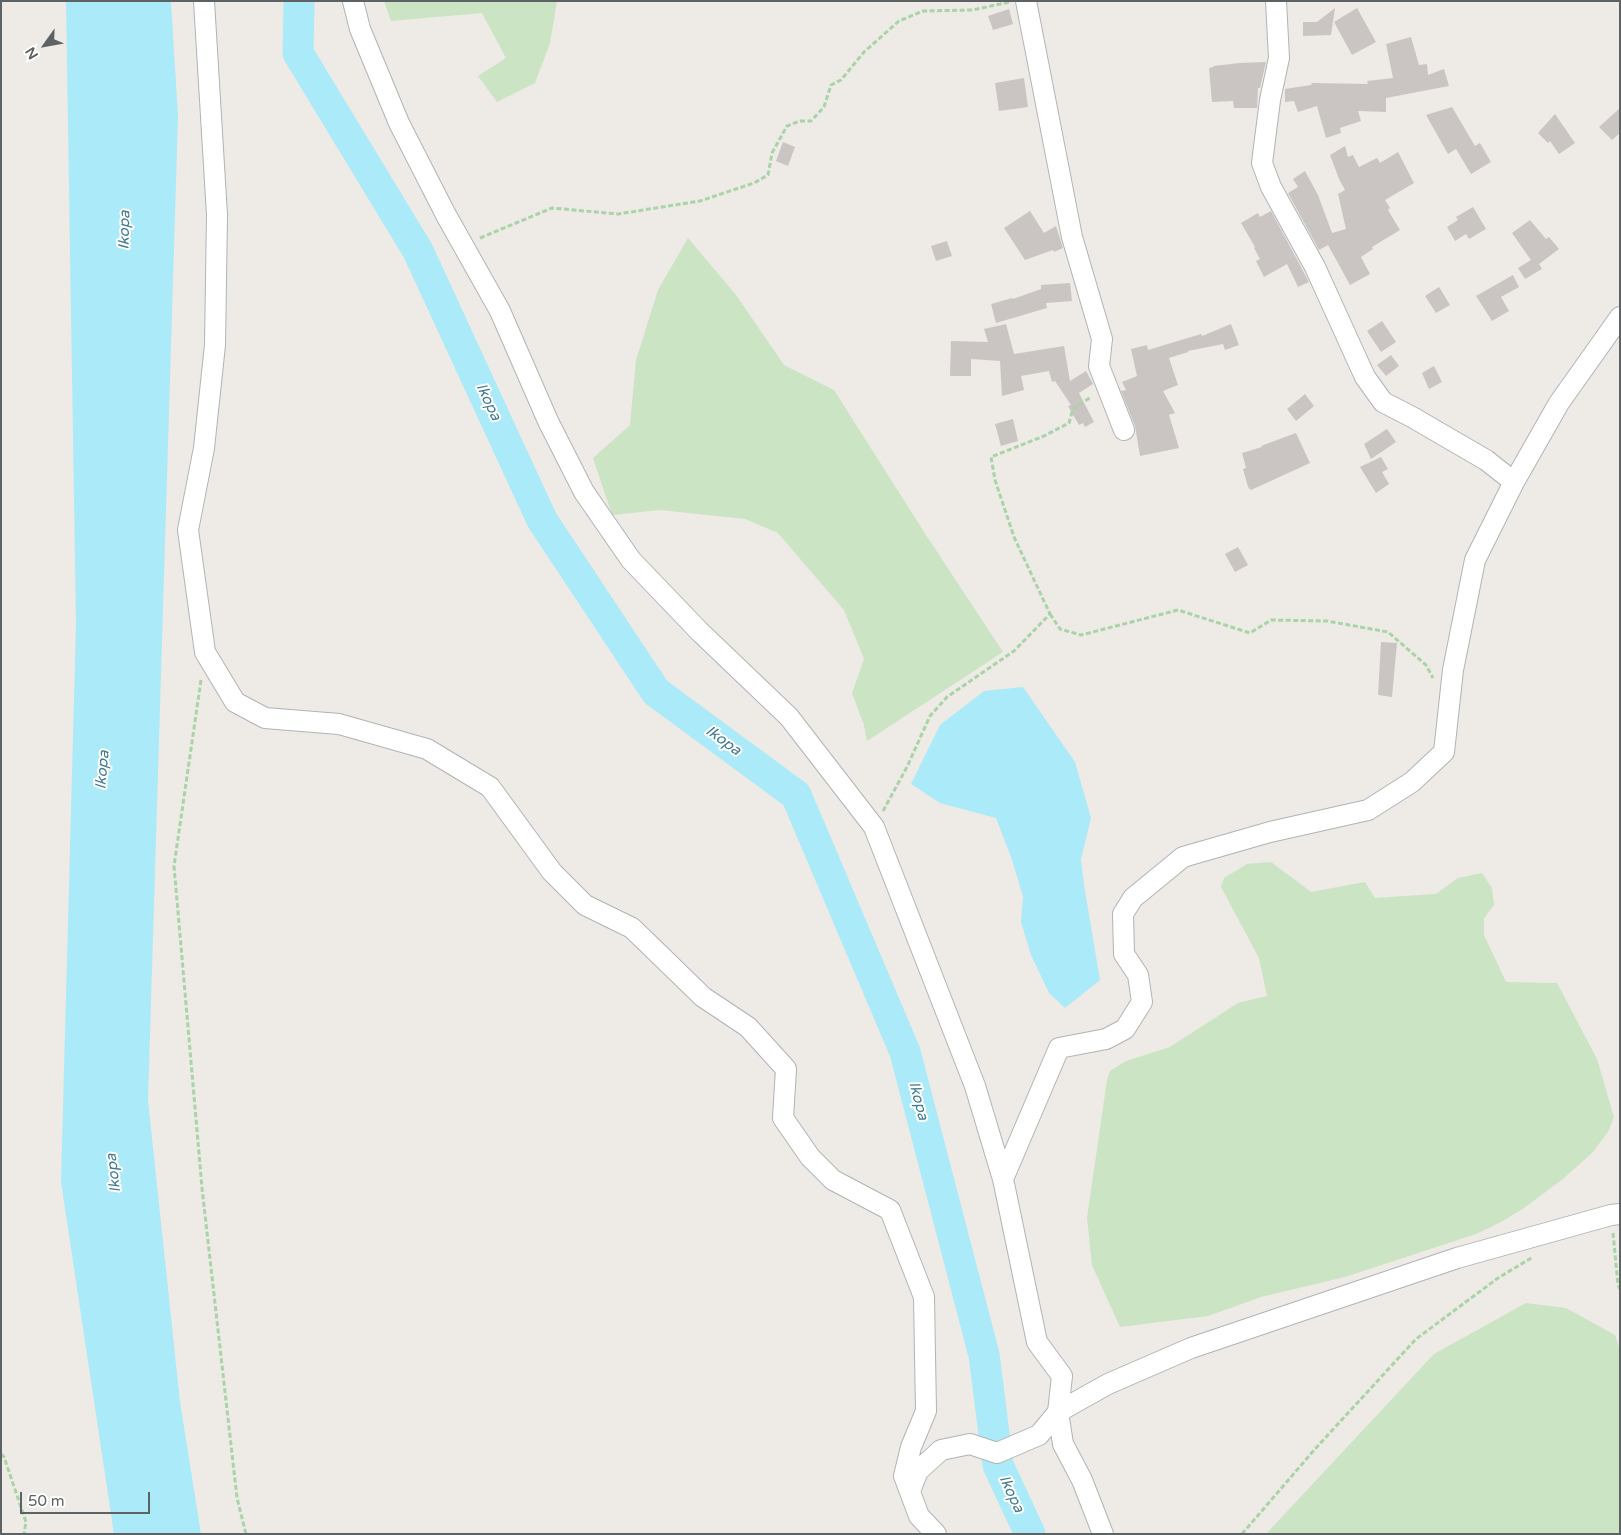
<!DOCTYPE html>
<html>
<head>
<meta charset="utf-8">
<style>
	body { margin:0 }
	#map { position:relative; width:1621px; height:1535px; overflow:hidden; background:#eeeae5; font-family:"Varela Round",sans-serif }
	canvas { display:block }
	.frame { position:absolute; inset:0; border:2px solid #5d6264; pointer-events:none }
	.north { position:absolute; left:20px; top:20px; width:50px; height:50px; -webkit-text-stroke:4px #fff; paint-order:stroke; rotate:238deg; font-size:14px; font-weight:700; line-height:20px; text-align:center; color:#5d6264 }
	.north::after { content:''; display:block; margin:auto; width:18px; height:22px; background:#5d6264; clip-path:polygon(50% 0,100% 100%,50% 72%,0 100%) }
	.scale { position:absolute; left:20px; top:1492px; width:130px; height:22px; box-sizing:border-box; border:2px solid #5d6264; border-top:0; padding-left:6px; font-size:15px; line-height:18px; white-space:nowrap; color:#5d6264; -webkit-text-stroke:4px #fff; paint-order:stroke }
</style>
</head>
<body>
<div id="map">
<canvas width="1621" height="1535"></canvas>
<div class="frame"></div>
<div class="north">N</div>
<div class="scale">50 m</div>
</div>
<script>
const g = document.querySelector('canvas').getContext('2d');
g.lineJoin = 'round';
function fillPath(path, color) {
  g.fillStyle = color;
  g.fill(path, 'evenodd');
}
function shape(rows) {
  const path = new Path2D();
  for (const r of rows) {
    path.moveTo(r[0], r[1]);
    for (let i = 2; i < r.length; i += 2) path.lineTo(r[i], r[i + 1]);
  }
  return path;
}
function strokePath(path, color, width, dash) {
  g.strokeStyle = color;
  g.lineWidth = width;
  g.lineCap = dash ? 'butt' : 'round';
  g.setLineDash(dash || []);
  g.stroke(path);
}
function label(font, color, halo, rows, align = 'center') {
  g.font = font + ' "Varela Round",sans-serif';
  g.lineWidth = 4;
  g.setLineDash([]);
  g.textBaseline = 'middle';
  g.strokeStyle = halo;
  g.fillStyle = color;
  for (const [text, x, y, turn = 0] of rows) {
    g.save();
    g.translate(x, y);
    g.rotate((+turn || 0) * Math.PI / 180);
    g.textAlign = isNaN(turn) ? turn : align;
    if (halo) g.strokeText(text, 0, 0);
    g.fillText(text, 0, 0);
    g.restore();
  }
}
fillPath(shape([
	[384,1,557,1,550,43,535,83,497,102,478,76,506,58,482,13,391,21],
	[688,238,736,295,784,365,834,390,926,535,1003,652,867,741,864,725,852,693,864,659,844,610,778,533,745,519,660,510,612,515,593,458,630,425,636,360,658,290],
	[1271,862,1311,892,1365,882,1375,898,1436,894,1458,878,1482,873,1492,888,1494,905,1484,918,1484,935,1506,982,1557,983,1597,1059,1614,1117,1608,1132,1592,1153,1563,1179,1524,1208,1501,1222,1476,1234,1345,1277,1261,1297,1208,1316,1120,1327,1092,1265,1087,1218,1107,1080,1110,1071,1126,1061,1170,1047,1238,1003,1267,996,1259,958,1221,887,1224,878,1247,864],
	[1526,1303,1566,1308,1615,1335,1620,1350,1620,1534,1266,1534,1434,1354]
]), '#cbe4c4');
fillPath(shape([
	[66,1,171,1,178,117,148,1100,180,1402,201,1534,114,1534,61,1182,76,624],
	[1023,687,1075,762,1091,818,1081,859,1084,885,1100,980,1065,1008,1049,993,1031,955,1021,922,1023,896,1011,857,996,818,940,803,911,784,940,725,984,691]
]), '#abeaf8');
strokePath(shape([
	[299,1,298,53,418,251,542,520,656,692,796,795,905,1052,984,1355,998,1465,1030,1534]
]), '#abeaf8', 31);
fillPath(shape([
	[1335,8,1331,35,1303,36,1303,22,1317,22],
	[1357,8,1376,42,1352,55,1334,22],
	[1009,9,1013,24,993,30,988,16],
	[1411,37,1419,65,1427,64,1428,75,1444,69,1449,86,1386,98,1386,112,1358,111,1361,121,1340,128,1341,133,1326,138,1317,106,1298,112,1294,101,1285,102,1285,89,1311,85,1312,83,1368,84,1367,81,1393,78,1386,44],
	[1266,62,1260,88,1258,88,1257,108,1234,108,1233,101,1212,102,1209,68,1214,67,1213,66,1240,63],
	[1024,78,1028,107,999,111,995,83],
	[1452,107,1475,146,1480,143,1491,162,1471,174,1456,149,1448,154,1426,115],
	[1620,108,1620,133,1612,140,1599,127],
	[1555,114,1575,143,1559,154,1550,141,1548,143,1538,133],
	[783,142,795,147,788,166,776,161],
	[1345,146,1348,157,1353,155,1359,167,1377,158,1380,163,1398,152,1414,183,1385,200,1390,208,1388,210,1400,230,1372,247,1373,249,1361,257,1370,274,1350,285,1328,245,1319,250,1288,193,1298,187,1293,179,1305,171,1318,195,1332,233,1346,229,1338,194,1345,190,1339,179,1330,155],
	[1473,207,1486,229,1469,239,1466,234,1455,241,1447,227,1458,220,1456,217],
	[1030,211,1044,233,1056,226,1063,248,1054,252,1053,250,1025,260,1004,228],
	[1271,211,1309,282,1298,287,1287,264,1264,277,1256,261,1260,259,1254,248,1255,247,1241,223,1258,213,1260,217],
	[1530,220,1546,239,1549,237,1559,249,1539,264,1542,269,1525,279,1518,268,1531,260,1512,233],
	[947,241,952,256,936,261,931,246],
	[1513,275,1519,287,1501,297,1509,311,1492,321,1476,296],
	[1070,283,1072,301,1046,303,1047,308,996,323,991,304,1012,298,1013,299,1041,289,1041,285],
	[1439,287,1450,305,1436,313,1425,296],
	[1382,321,1396,342,1381,352,1367,331],
	[1006,324,1014,354,1064,346,1070,381,1086,371,1092,382,1093,384,1079,393,1094,422,1085,427,1083,423,1079,425,1068,406,1071,405,1055,381,1052,382,1049,371,1021,376,1024,390,1002,396,1000,361,971,359,971,376,950,376,951,341,988,342,984,329],
	[1231,324,1239,345,1225,350,1223,344,1188,351,1188,352,1169,358,1178,385,1163,391,1175,413,1169,415,1179,448,1140,456,1135,426,1121,391,1126,390,1122,382,1137,376,1131,349,1147,345,1148,350,1201,334,1202,336],
	[1391,355,1399,366,1386,376,1377,365],
	[1434,366,1442,382,1429,389,1422,373],
	[1305,394,1314,406,1296,421,1287,409],
	[1013,419,1018,441,1001,446,995,424],
	[1387,429,1396,442,1371,459,1364,444],
	[1296,433,1310,463,1251,490,1248,487,1243,469,1246,468,1242,453,1262,447,1261,446],
	[1381,457,1388,469,1382,472,1389,484,1376,493,1360,467],
	[1238,547,1248,565,1235,572,1225,554],
	[1381,642,1397,643,1392,697,1378,695]
]), '#cac5c2');
const minor = shape([
	[204,1,217,215,215,345,204,448,188,530,205,652,235,702,265,718,339,724,427,749,490,787,552,872,585,905,632,928,703,997,748,1027,786,1069,783,1118,810,1157,833,1180,890,1210,924,1297,926,1411,911,1447,904,1476,919,1516,936,1534],
	[353,1,360,29,399,123,446,215,500,311,548,421,584,492,631,560,699,631,789,717,874,827,975,1086,1003,1179,1037,1342,1062,1376,1058,1412,1063,1444,1082,1480,1103,1534],
	[1026,1,1072,237,1102,339,1099,366,1124,430],
	[1276,1,1279,58,1270,100,1262,163,1271,187,1315,267,1365,377,1383,402,1412,417,1486,460,1514,482],
	[1003,1179,1059,1048,1106,1039,1125,1029,1142,1002,1138,975,1124,954,1123,914,1133,898,1183,857,1270,832,1368,810,1412,782,1444,752,1453,670,1475,560,1514,482,1559,403,1620,317],
	[910,1491,918,1471,941,1450,970,1444,997,1453,1039,1435,1058,1412,1108,1384,1191,1348,1457,1258,1611,1215,1620,1214]
]);
strokePath(minor, '#b0b4b6', 22);
strokePath(shape([
	[480,238,552,208,618,214,700,201,754,183,768,175,772,153,787,126,800,121,811,121,824,107,831,85,841,80,864,52,899,21,923,11,972,10,1010,2],
	[1050,614,1060,629,1081,635,1178,610,1250,633,1271,620,1327,621,1388,632,1426,665,1433,678],
	[201,680,174,866,202,1188,237,1498,246,1534],
	[883,811,907,767,930,716,947,697,1014,651,1050,614,1014,537,995,480,991,457,1044,436,1069,423,1073,409,1091,397],
	[1613,1233,1618,1285,1620,1289],
	[1,1454,4,1457,26,1522,24,1534],
	[1242,1534,1315,1449,1416,1339,1498,1278,1533,1257]
]), '#a8d4a8', 3, [5, 2.5]);
strokePath(minor, '#fff', 20);
label('italic 15px', '#407b90', '#fff', [
	["Ikopa",125,230,-89],
	["Ikopa",488,402,65],
	["Ikopa",723,741,36],
	["Ikopa",103,770,-85],
	["Ikopa",918,1101,75],
	["Ikopa",114,1173,-97],
	["Ikopa",1011,1494,65]
]);
</script>
</body>
</html>
